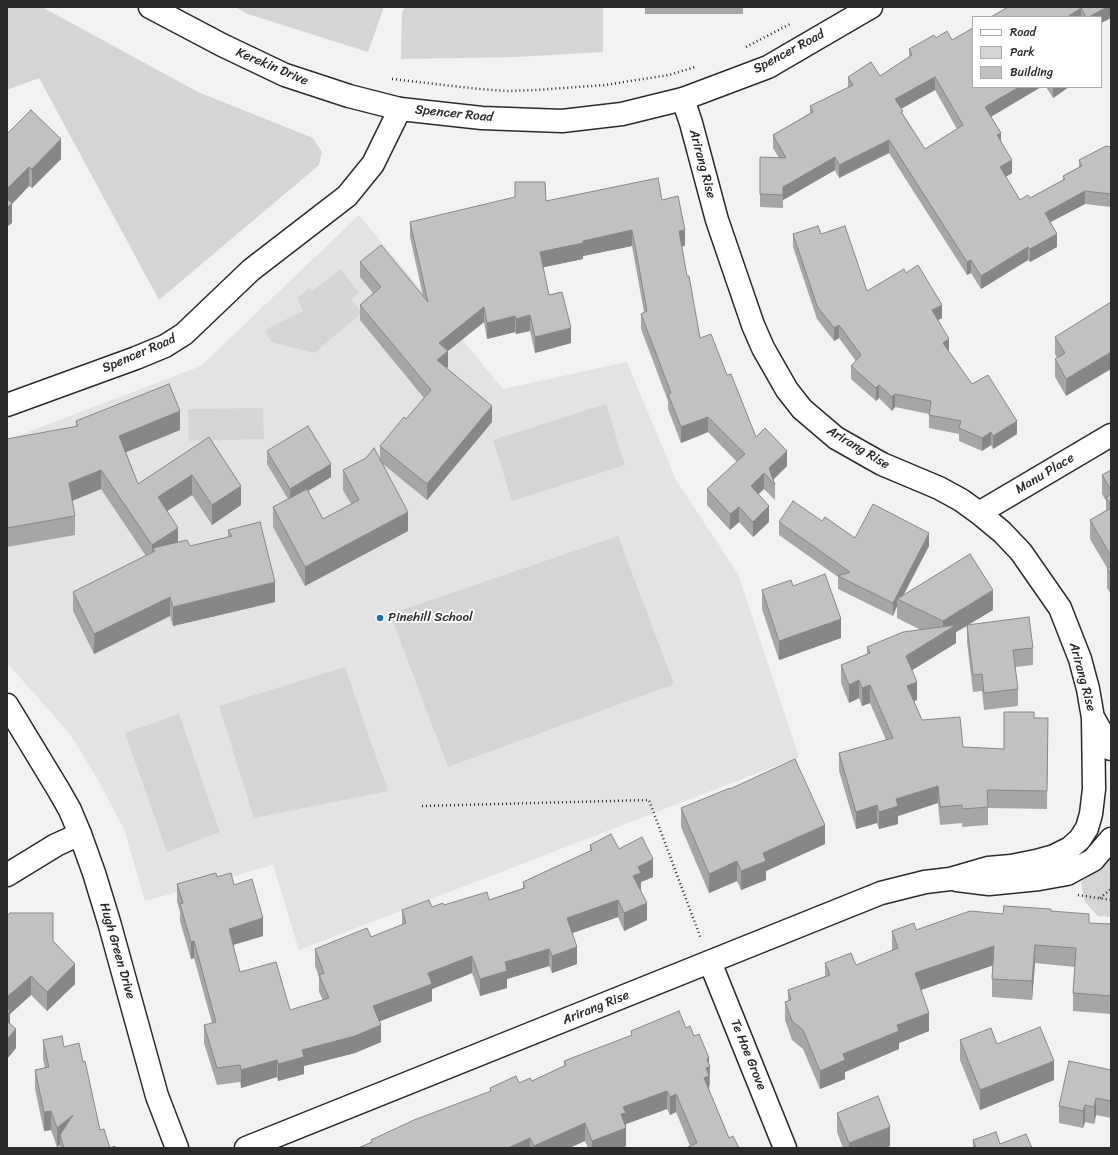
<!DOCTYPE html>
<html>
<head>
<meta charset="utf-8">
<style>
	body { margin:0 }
	#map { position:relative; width:1118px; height:1155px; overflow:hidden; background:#f2f2f2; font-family:Sriracha,sans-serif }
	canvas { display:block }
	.frame { position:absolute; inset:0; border:8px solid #2b2b2b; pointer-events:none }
	.legend { position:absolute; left:972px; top:16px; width:130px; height:72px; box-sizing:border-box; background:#fff; border:1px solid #aaa; margin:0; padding:5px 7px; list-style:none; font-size:12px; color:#2b2b2b }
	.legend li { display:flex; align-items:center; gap:8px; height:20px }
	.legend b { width:20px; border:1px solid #aaa }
</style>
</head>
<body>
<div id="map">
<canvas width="1118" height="1155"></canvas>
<div class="frame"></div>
<ul class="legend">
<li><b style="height:5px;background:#fff"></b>Road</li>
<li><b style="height:11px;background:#d5d5d5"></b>Park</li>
<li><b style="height:11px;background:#c1c1c1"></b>Building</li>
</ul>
</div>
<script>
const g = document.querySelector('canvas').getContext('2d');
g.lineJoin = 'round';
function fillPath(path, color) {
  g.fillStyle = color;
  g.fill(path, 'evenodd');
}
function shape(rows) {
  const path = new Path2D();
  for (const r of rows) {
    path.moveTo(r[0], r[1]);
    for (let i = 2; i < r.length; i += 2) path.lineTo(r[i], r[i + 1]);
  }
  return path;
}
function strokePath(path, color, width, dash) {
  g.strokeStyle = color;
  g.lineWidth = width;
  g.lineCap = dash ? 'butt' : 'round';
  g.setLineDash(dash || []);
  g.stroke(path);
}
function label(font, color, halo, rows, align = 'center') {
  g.font = font + ' Sriracha,sans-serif';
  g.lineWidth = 4;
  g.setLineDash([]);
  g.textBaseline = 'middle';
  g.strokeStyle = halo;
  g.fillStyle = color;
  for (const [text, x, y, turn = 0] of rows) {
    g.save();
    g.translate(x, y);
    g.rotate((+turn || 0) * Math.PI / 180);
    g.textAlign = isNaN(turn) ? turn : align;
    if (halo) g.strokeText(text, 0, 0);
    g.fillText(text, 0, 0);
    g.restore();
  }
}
fillPath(shape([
	[359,215,503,389,627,362,676,480,738,574,799,757,299,950,273,865,145,901,124,829,98,780,70,734,7,663,7,440,201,366]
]), '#e3e3e3');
fillPath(shape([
	[7,7,42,7,198,92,313,138,322,152,319,165,159,300,39,78,7,90],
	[235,7,384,7,368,52,248,14],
	[405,7,603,7,603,52,517,57,401,59,402,12],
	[341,269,359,293,351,299,362,313,314,353,271,342,265,330,303,311,297,298,309,288,312,291],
	[606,404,625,465,512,501,493,440],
	[263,408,264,439,189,441,188,409],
	[618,536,674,684,448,767,390,614],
	[345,667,388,791,254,818,219,706],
	[179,714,220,832,167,852,125,733],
	[1111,854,1111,917,1098,916,1085,902,1081,882]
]), '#d5d5d5');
const minor = shape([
	[7,405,136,358,165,346,184,334,251,270,347,196,373,164,400,109],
	[979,513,1111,435],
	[1094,719,1111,749],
	[7,875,56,845,80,834],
	[957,880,989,884,1039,879,1067,874,1093,860,1111,839],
	[710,962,785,1148],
	[246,1148,881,893,925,882,950,879,988,868,1011,866,1036,861,1054,856,1070,848,1080,839,1087,828,1091,814,1094,789,1093,718,1088,689,1080,659,1060,608,1021,552,1002,532,979,513,961,500,939,488,882,464,836,438,802,409,787,390,763,348,753,325,717,220,691,123,683,99]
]);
const tertiary = shape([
	[150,7,222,45,285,75,349,96,400,109,482,118,562,121,622,114,683,99,768,67,871,7]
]);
const secondary = shape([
	[7,705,58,789,70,810,80,834,94,873,109,922,157,1096,177,1148]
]);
strokePath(minor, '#2b2b2b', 25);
strokePath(tertiary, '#2b2b2b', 25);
strokePath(secondary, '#2b2b2b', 25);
strokePath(shape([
	[746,47,790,24],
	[392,79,479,89,508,91,536,90,605,85,669,75,695,67],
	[422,806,649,800,701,939],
	[1078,895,1111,900],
	[1100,898,1111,889]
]), '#2b2b2b', 2.5, [1, 3]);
strokePath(minor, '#fff', 22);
strokePath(tertiary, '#fff', 22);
strokePath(secondary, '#fff', 22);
fillPath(shape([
	[645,7,743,7,743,14,645,14],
	[1008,7,1111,7,1111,18,1101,23,1101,17,991,17],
	[936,38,973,87,1041,87,991,117,1001,141,1012,173,1006,177,1020,200,1030,198,1063,180,1063,176,1079,167,1079,160,1111,147,1111,207,1085,204,1050,222,1057,247,1030,262,1028,260,981,289,971,273,967,275,889,153,839,178,835,170,783,200,783,208,760,207,760,157,779,158,773,148,773,135,810,113,810,106,848,88,848,77,880,76,909,57,909,49],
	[935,90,957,129,925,149,903,114,901,109],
	[1046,87,1069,87,1053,98],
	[7,134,61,159,32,188,29,186,12,204,12,223],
	[662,200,685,246,681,246,687,276,700,338,727,375,756,437,787,466,773,479,775,485,775,500,764,489,758,494,769,522,753,537,739,522,730,530,707,505,707,489,737,462,708,432,681,443,668,409,668,401,641,329,641,314,644,312,632,246,583,256,583,259,543,267,549,295,571,343,535,353,530,331,516,334,515,332,487,339,484,322,448,351,448,367,446,368,492,422,427,500,383,464,408,531,305,586,273,527,273,507,288,499,267,464,267,451,331,477,308,491,323,519,351,504,343,490,343,470,380,458,380,446,406,419,424,398,360,320,360,305,373,293,360,277,360,262,423,296,410,237,410,222,546,201],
	[793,234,821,234,867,291,906,273,942,318,938,320,949,352,972,384,1017,434,993,449,991,445,982,451,959,441,959,434,929,428,929,414,895,407,892,411,879,398,876,401,851,379,851,366,856,361,839,338,834,341,817,319,793,247],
	[1111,302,1066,396,1055,377,1055,359,1057,358,1055,354,1055,337],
	[76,421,180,430,126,452,138,484,209,437,241,505,212,525,192,495,167,511,178,542,190,546,228,537,228,530,275,602,173,626,170,616,94,654,73,611,73,592,146,556,101,489,72,501,75,516,75,535,7,547,7,440,76,427],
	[1111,470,1111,594,1107,588,1107,568,1090,539,1090,520,1106,510,1106,501,1102,494,1102,475],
	[822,521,855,538,929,546,903,595,993,610,968,625,1033,648,1033,665,1015,667,1018,689,1018,706,984,710,982,691,973,692,967,642,967,626,956,632,956,643,912,670,917,700,914,701,922,720,963,747,1004,749,1034,718,1048,718,1047,809,988,808,988,825,962,827,962,823,940,825,938,803,898,816,898,824,879,829,877,823,856,829,839,771,839,753,886,740,870,703,862,706,859,698,849,703,841,683,841,665,867,654,867,647,921,630,897,618,897,606,893,616,838,589,838,577,779,535,779,522],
	[793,586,841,638,779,660,762,609,762,590],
	[730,789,825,844,766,871,766,880,741,890,737,881,709,893,681,827,681,808],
	[590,845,619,849,653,877,641,882,641,890,640,890,647,920,624,931,618,917,572,933,577,964,552,973,549,966,507,979,507,988,480,996,472,973,432,989,432,1001,379,1021,381,1042,355,1053,304,1066,304,1074,278,1081,277,1077,241,1088,240,1082,217,1085,204,1043,204,1025,212,1023,194,958,191,959,180,921,180,912,177,901,177,884,217,877,234,885,263,936,233,945,240,972,290,1010,323,1000,319,992,319,977,315,966,315,949,371,937,402,925,402,910,489,900,523,888,523,882,590,851],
	[1051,911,1089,923,1111,924,1111,1014,1073,1011,1073,993,1075,967,1035,963,1032,1000,992,997,992,979,993,965,921,990,929,1031,899,1043,899,1049,845,1072,845,1079,820,1089,803,1049,792,1040,785,1020,785,1002,788,1001,788,990,825,976,825,963,856,965,892,950,892,931,916,930,1003,914],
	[7,916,53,941,75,984,47,1011,31,995,10,1014,10,1023,16,1048,7,1059],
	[686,1028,694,1036,709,1064,710,1085,709,1085,709,1091,729,1138,739,1148,690,1146,676,1112,670,1115,667,1109,626,1124,626,1146,622,1148,588,1148,585,1141,569,1148,358,1148,371,1142,371,1140,490,1092,490,1088,532,1081,564,1066,564,1061,631,1036,631,1031],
	[43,1040,64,1047,83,1062,100,1130,110,1148,115,1148,60,1148,60,1145,57,1147,51,1130,44,1131,35,1089,35,1070,45,1068,43,1059],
	[960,1040,997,1044,1054,1080,980,1110,960,1060],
	[1111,1070,1111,1118,1096,1115,1094,1124,1085,1122,1083,1128,1059,1123,1059,1106],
	[837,1113,890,1146,885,1148,843,1148,837,1132],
	[973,1140,1000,1144,1032,1148,973,1148]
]), '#a6a6a6');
fillPath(shape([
	[1107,7,1111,7,1111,18,1101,23,1101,17,1089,17],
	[1081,8,1081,17,1067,17],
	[935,77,935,90,895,112,895,99],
	[1019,87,1041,87,985,120,985,107],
	[1053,87,1069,87,1053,98],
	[1001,133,1001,146,997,135],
	[61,139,61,159,32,188,32,169],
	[889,140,889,153,839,178,839,165],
	[835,157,835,170,783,200,783,208,783,187],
	[1012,160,1012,173,1000,180,1000,167],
	[29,167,29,186,12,204,12,223,7,227,7,189],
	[1085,191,1085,204,1045,225,1045,213],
	[632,230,632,246,583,256,583,259,540,268,540,252,583,241],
	[685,230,685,246,679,247,679,231],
	[1057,234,1057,247,1030,262,1030,249],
	[1028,247,1028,260,981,289,981,276],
	[971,260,971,273,967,275,967,262],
	[942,305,942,318,932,323,932,310],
	[484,307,484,322,439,358,439,343],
	[530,315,530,331,516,334,516,319],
	[515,316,515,332,487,339,487,323],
	[839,325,839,338,834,341,834,328],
	[571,328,571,343,535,353,535,337],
	[949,339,949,352,943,343],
	[448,351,448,367,437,376,437,360],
	[1111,352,1111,369,1066,396,1066,379],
	[879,385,879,398,876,401,876,388],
	[895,394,895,407,892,411,892,397],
	[492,406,492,422,427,500,427,484],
	[180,411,180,430,119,455,119,436],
	[708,417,708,432,681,443,681,427],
	[1017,421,1017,434,993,449,993,436],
	[991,432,991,445,982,451,982,438],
	[787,451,787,466,772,481,769,468],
	[331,464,331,477,290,502,290,489],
	[101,470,101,489,69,502,69,483],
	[764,473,764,489,751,501,751,486],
	[192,475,192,495,158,517,158,497],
	[241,486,241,505,212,525,212,505],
	[769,506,769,522,753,537,753,522],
	[739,507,739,522,730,530,730,514],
	[408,512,408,531,305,586,305,567],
	[178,528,178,547,155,551,153,548,153,563,152,565,152,545],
	[929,533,929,546,901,600,897,599,897,606,893,616,893,603],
	[275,582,275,602,173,626,173,607],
	[993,590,993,610,956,632,956,643,906,674,906,656,943,633,943,621],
	[170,597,170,616,94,654,94,634],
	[841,619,841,638,779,660,779,641],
	[859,680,859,698,849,703,849,685],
	[917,682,917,700,907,704,907,686],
	[870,685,870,703,862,706,862,688],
	[938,786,938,803,898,816,898,824,879,829,879,812,896,799],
	[877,805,877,823,856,829,856,812],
	[825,825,825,844,766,871,766,880,741,890,741,871,763,853],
	[653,859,653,877,641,882,641,890,633,894,633,876,638,867],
	[737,861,737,881,709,893,709,874],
	[618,900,618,917,567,935,567,918],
	[647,903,647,920,624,931,624,913],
	[263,918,263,936,229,946,229,929],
	[194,941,194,958,191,959,191,942],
	[1035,945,1035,963,1032,1000,1032,981],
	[994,946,994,965,915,992,915,973],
	[577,947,577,964,552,973,552,956],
	[549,949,549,966,507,979,507,988,480,996,480,979,505,962],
	[472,956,472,973,432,989,432,1001,373,1024,373,1006,428,973],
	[75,964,75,984,47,1011,47,992],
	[31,976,31,995,10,1014,10,1031,7,1034,7,997],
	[929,1013,929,1031,899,1043,899,1049,845,1072,845,1079,820,1089,820,1071,843,1054,897,1025],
	[381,1025,381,1042,355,1053,304,1066,304,1074,278,1081,278,1064,302,1050],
	[16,1029,16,1048,7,1059,7,1039],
	[709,1058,709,1067,710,1067,709,1093,704,1078,707,1059],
	[277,1060,277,1077,241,1088,241,1070],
	[1054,1061,1054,1080,980,1110,980,1090],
	[667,1091,667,1109,626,1124,626,1129,626,1128,626,1146,622,1148,592,1148,592,1141,621,1114,623,1107],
	[676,1094,676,1112,670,1115,670,1097],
	[1096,1098,1096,1115,1094,1124,1094,1107],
	[1085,1105,1085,1122,1083,1128,1083,1111],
	[51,1111,51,1130,44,1131,44,1112],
	[73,1115,60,1135,60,1145,57,1147,57,1128],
	[585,1123,585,1141,569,1148,534,1148,534,1146],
	[890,1127,890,1146,885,1148,849,1148,849,1143],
	[530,1138,530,1148,508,1148]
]), '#878787');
const building = shape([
	[1008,7,1107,7,1089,17,1086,17,1081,8,1067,17,991,17,1008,7],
	[973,28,973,87,1019,87,985,107,1001,133,997,135,1012,160,1000,167,1020,200,1028,195,1030,198,1065,179,1063,176,1082,166,1079,160,1106,146,1111,147,1111,194,1085,191,1045,213,1057,234,1030,249,1028,247,981,276,971,260,967,262,889,140,839,165,835,157,783,187,783,195,760,194,760,157,786,158,773,135,813,112,810,106,853,85,848,77,871,62,880,76,912,55,909,49,934,35,936,38,947,31,952,40,973,28],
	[935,77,963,125,925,149,901,112,903,111,895,99,935,77],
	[31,110,61,139,32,169,29,167,7,189,7,134,31,110],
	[658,178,662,200,678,196,685,230,679,231,687,276,689,276,700,338,711,334,727,375,731,374,756,437,765,428,787,451,769,468,775,485,764,473,751,486,769,506,753,522,739,507,730,514,707,489,745,454,708,417,681,427,668,394,671,393,641,314,647,311,632,230,583,241,583,243,540,252,549,295,562,292,571,328,535,337,530,315,516,319,515,316,487,323,484,307,439,343,448,351,437,360,492,406,427,484,380,446,404,417,406,419,431,390,360,305,381,287,360,262,381,245,428,302,410,222,515,197,515,182,545,182,546,201,658,178],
	[7,199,12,203,7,208,7,199],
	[818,226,821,234,845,226,867,291,904,269,906,273,918,265,942,305,932,310,949,339,943,343,972,384,988,375,1017,421,993,436,991,432,982,438,959,428,961,421,929,415,931,401,895,394,892,397,879,385,876,388,851,366,861,355,839,325,834,328,817,306,793,234,818,226],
	[1111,302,1111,352,1066,379,1055,359,1065,353,1055,337,1111,302],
	[169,384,180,411,119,436,138,484,209,437,241,486,212,505,192,475,158,497,178,528,152,545,101,470,69,483,75,516,7,528,7,439,78,426,76,421,169,384],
	[308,426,331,464,290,489,267,451,308,426],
	[374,448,408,512,305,567,273,507,307,489,323,519,359,500,343,470,366,458,374,448],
	[1111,470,1111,490,1102,475,1111,470],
	[1111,495,1111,505,1106,497,1111,495],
	[793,501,822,521,825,517,855,538,873,504,929,533,893,603,838,576,850,572,779,522,793,501],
	[1111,508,1111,556,1090,520,1111,508],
	[260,522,275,582,173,607,170,597,94,634,73,592,155,551,153,548,187,540,190,546,232,536,228,530,260,522],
	[970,554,993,590,943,621,897,599,970,554],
	[1111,566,1111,575,1107,568,1111,566],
	[825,574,841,619,779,641,762,590,791,580,793,586,825,574],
	[1029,617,1033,648,1013,650,1018,689,984,693,982,674,973,675,967,625,1029,617],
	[956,625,906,656,917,682,907,686,922,720,960,717,963,747,1004,749,1004,712,1034,712,1034,718,1048,718,1047,791,987,790,988,807,962,809,962,805,940,807,938,786,896,799,898,806,879,812,877,805,856,812,839,753,893,738,870,685,862,688,859,680,849,685,841,665,870,653,867,647,903,632,956,625],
	[795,759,825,825,763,853,766,861,741,871,737,861,709,874,681,808,730,788,730,789,795,759],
	[611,834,619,849,642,837,653,859,638,867,641,873,633,876,647,903,624,913,618,900,567,918,577,947,552,956,549,949,505,962,507,971,480,979,472,956,428,973,432,984,373,1006,381,1025,355,1036,302,1050,304,1057,278,1064,277,1060,241,1070,240,1065,217,1068,204,1025,216,1022,194,941,191,942,180,904,183,903,177,884,216,873,217,877,231,873,234,885,252,879,263,918,229,929,240,972,276,962,290,1010,329,998,319,975,324,973,315,949,367,928,371,937,406,923,402,910,429,900,432,907,443,903,444,905,487,892,489,900,525,888,523,882,592,850,590,845,611,834],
	[1004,906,1051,909,1051,911,1089,914,1089,923,1111,924,1111,996,1073,993,1076,948,1035,945,1032,981,992,979,994,946,915,973,929,1013,897,1025,899,1031,843,1054,845,1060,820,1071,803,1030,792,1021,785,1002,791,1000,788,990,830,975,825,963,851,953,856,965,898,948,892,931,914,923,916,930,970,911,1003,914,1004,906],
	[10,913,53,913,53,941,75,964,47,992,31,976,7,997,7,916,10,913],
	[7,1009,10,1011,7,1015,7,1009],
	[679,1011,686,1028,690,1026,694,1036,699,1034,709,1058,707,1059,710,1067,706,1068,709,1076,704,1078,729,1138,733,1136,739,1148,686,1148,697,1143,676,1094,670,1097,667,1091,623,1107,626,1113,621,1114,626,1128,592,1141,585,1123,534,1146,530,1138,508,1148,358,1148,372,1142,371,1140,414,1120,491,1091,490,1088,516,1076,519,1083,530,1078,532,1081,566,1065,564,1061,632,1035,631,1031,679,1011],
	[7,1021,16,1029,7,1039,7,1021],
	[1040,1027,1054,1061,980,1090,960,1040,991,1028,997,1044,1040,1027],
	[62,1036,64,1047,79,1043,83,1062,85,1061,100,1130,104,1129,110,1148,115,1146,115,1148,64,1148,60,1135,73,1115,57,1128,51,1111,44,1112,35,1070,49,1067,43,1040,62,1036],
	[1069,1061,1111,1070,1111,1101,1096,1098,1094,1107,1085,1105,1083,1111,1059,1106,1069,1061],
	[878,1096,890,1127,849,1143,837,1113,878,1096],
	[996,1132,1000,1144,1026,1134,1032,1148,976,1148,973,1140,996,1132]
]);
fillPath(building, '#c1c1c1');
strokePath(building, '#878787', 1);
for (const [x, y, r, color] of [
	[380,618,4,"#1f6fb2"]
]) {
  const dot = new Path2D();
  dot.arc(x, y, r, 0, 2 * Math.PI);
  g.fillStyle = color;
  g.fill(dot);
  strokePath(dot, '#fff', 1.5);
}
label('13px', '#2b2b2b', '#fff', [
	["Spencer Road",789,52,-28],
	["Kerekin Drive",272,67,23],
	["Spencer Road",454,114,6],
	["Arirang Rise",702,164,75],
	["Spencer Road",139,354,-23],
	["Arirang Rise",858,448,31],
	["Manu Place",1045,474,-31],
	["Arirang Rise",1082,677,75],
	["Hugh Green Drive",117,951,74],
	["Arirang Rise",596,1008,-22],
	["Te Hoe Grove",748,1055,68]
]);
label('13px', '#2b2b2b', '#fff', [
	["Pinehill School",388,618]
], 'left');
</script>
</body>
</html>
